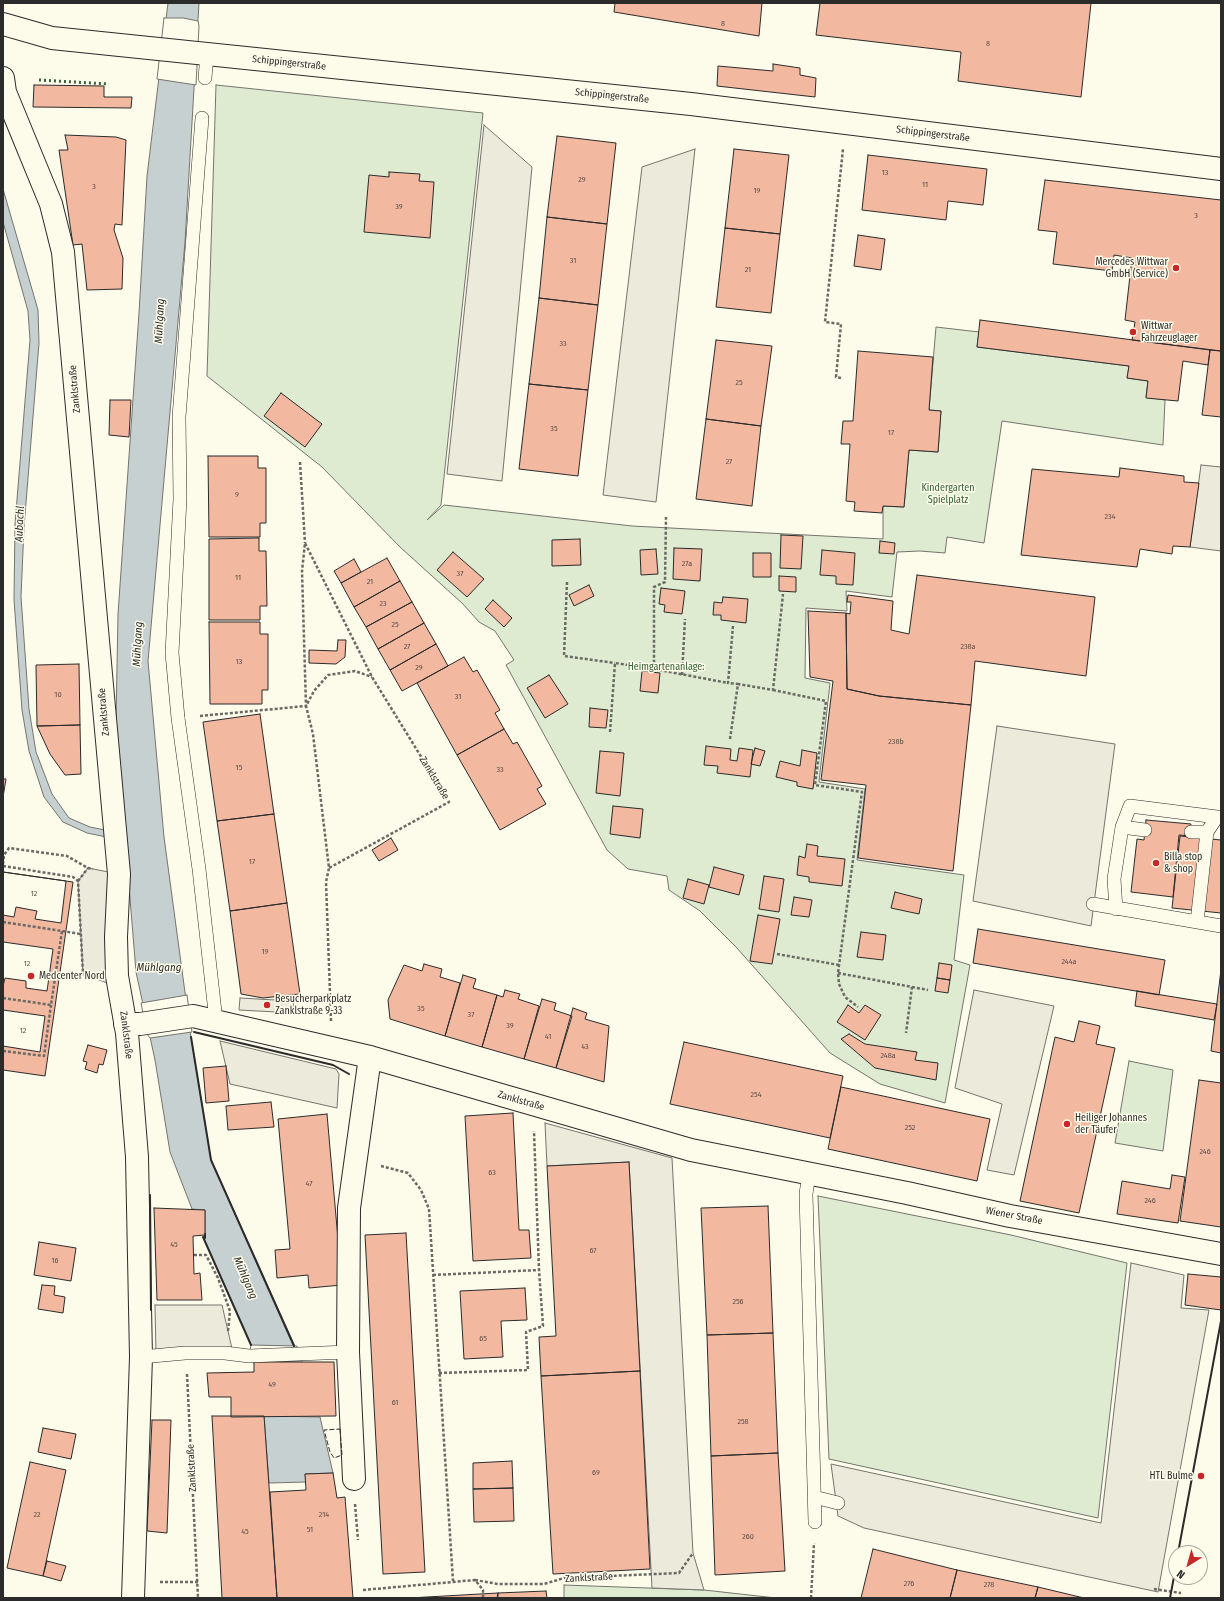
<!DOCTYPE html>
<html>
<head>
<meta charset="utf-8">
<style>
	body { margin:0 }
	#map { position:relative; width:1224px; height:1601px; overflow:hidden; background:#fdfbea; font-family:"Fira Sans Condensed",sans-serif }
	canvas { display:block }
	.frame { position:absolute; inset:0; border:4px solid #2b2b2b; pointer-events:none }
	.north { position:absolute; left:1168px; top:1545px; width:40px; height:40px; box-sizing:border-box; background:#fdfbea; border:1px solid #a9a89e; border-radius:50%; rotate:217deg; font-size:11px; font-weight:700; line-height:16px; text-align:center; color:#2b2b2b }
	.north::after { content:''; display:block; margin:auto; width:14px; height:18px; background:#c62828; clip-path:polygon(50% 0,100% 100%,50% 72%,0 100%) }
</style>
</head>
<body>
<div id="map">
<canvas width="1224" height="1601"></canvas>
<div class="frame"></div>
<div class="north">N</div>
</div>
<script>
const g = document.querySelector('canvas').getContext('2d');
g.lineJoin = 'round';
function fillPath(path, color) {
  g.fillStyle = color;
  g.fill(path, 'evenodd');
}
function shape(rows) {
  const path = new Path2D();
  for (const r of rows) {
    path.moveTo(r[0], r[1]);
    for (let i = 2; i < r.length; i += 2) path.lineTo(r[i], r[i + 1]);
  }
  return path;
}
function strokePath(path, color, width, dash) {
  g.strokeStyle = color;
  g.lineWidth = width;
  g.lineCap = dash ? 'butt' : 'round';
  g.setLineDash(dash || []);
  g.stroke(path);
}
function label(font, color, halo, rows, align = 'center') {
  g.font = font + ' "Fira Sans Condensed",sans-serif';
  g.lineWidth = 3;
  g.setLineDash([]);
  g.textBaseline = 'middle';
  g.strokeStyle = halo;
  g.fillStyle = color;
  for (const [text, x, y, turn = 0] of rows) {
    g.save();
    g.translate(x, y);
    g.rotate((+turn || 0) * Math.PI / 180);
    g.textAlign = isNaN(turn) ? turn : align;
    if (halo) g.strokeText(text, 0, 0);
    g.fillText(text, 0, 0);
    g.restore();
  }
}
const green = shape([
	[216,85,483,113,441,505,427,520,444,505,632,526,883,539,883,506,904,507,909,450,938,452,941,411,929,410,936,327,979,332,977,347,1129,366,1127,378,1148,381,1146,397,1165,400,1163,445,1002,421,984,543,947,537,945,553,920,551,897,552,892,597,846,591,847,611,806,608,805,678,830,683,819,782,865,789,857,860,964,875,954,960,970,965,945,1103,880,1084,830,1053,736,947,700,911,669,890,667,876,628,869,607,850,506,665,514,660,495,631,479,622,463,604,400,547,322,467,207,376,216,85],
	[1129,1061,1173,1070,1163,1151,1115,1143,1129,1061],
	[818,1196,1011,1235,1127,1263,1098,1518,829,1459,818,1196],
	[564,1585,704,1590,776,1598,564,1598,564,1585]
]);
fillPath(green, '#deebd1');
strokePath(green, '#74746e', 1);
const parking = shape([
	[484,125,532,167,502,481,447,474,484,125],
	[695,149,656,502,603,495,642,167,695,149],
	[1201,465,1221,467,1221,551,1190,547,1201,465],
	[997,726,1115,744,1091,926,973,901,997,726],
	[88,868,119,874,110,984,83,974,78,881,88,868],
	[974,990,1054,1006,1014,1175,987,1170,1002,1104,955,1088,974,990],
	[240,998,293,1001,295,1013,239,1010,240,998],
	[220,1041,336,1069,339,1074,337,1108,230,1084,220,1041],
	[545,1123,672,1158,693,1553,704,1590,652,1588,629,1162,547,1166,545,1123],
	[1131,1263,1184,1275,1181,1308,1209,1310,1158,1592,864,1528,838,1516,831,1464,1101,1523,1131,1263],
	[155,1305,222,1305,233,1353,156,1355,155,1305]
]);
fillPath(parking, '#eceadb');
strokePath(parking, '#74746e', 1);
const water = shape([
	[168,3,199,3,185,242,148,661,164,837,191,1037,211,1160,299,1355,280,1362,254,1362,251,1345,203,1237,205,1237,205,1210,192,1209,170,1152,155,1060,136,972,128,874,121,840,87,833,63,822,44,797,29,751,22,710,14,599,15,524,30,340,28,311,3,222,3,189,38,310,39,343,24,527,21,597,29,709,36,752,52,794,69,818,90,827,120,833,115,774,118,614,139,313,147,176,168,3],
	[264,1416,320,1417,333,1473,305,1474,306,1482,269,1483,264,1416]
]);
fillPath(water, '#c7d0d0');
strokePath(water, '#74746e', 1);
const pier = shape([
	[164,18,183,18,198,21,199,26,196,85,157,79,164,18],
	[187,995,192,1032,150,1038,147,1034,141,1003,187,995],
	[251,1345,297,1346,303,1361,254,1362,254,1364,250,1351,251,1345]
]);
fillPath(pier, '#fdfbea');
strokePath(pier, '#74746e', 1);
const building = shape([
	[615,3,762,3,759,36,614,12,615,3],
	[820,3,1091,3,1081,97,958,81,961,52,816,35,820,3],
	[773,64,800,68,800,75,816,78,815,97,717,86,718,66,773,71,773,64],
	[34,85,104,86,104,97,132,97,131,108,33,107,34,85],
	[65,135,116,137,126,140,122,225,115,224,114,230,123,258,122,289,87,290,82,244,73,245,59,150,68,150,65,135],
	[557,136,616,143,607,224,547,217,557,136],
	[734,149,789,155,780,234,725,228,734,149],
	[868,155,987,169,983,205,948,201,946,220,862,210,868,155],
	[389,172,420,174,419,181,434,182,430,238,364,232,369,175,389,177,389,172],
	[1045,180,1221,200,1221,351,1132,340,1135,322,1125,320,1132,258,1114,255,1112,271,1053,264,1057,232,1038,230,1045,180],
	[547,217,607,224,598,305,539,298,547,217],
	[725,228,780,234,771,313,716,307,725,228],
	[858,235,885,239,881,270,854,266,858,235],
	[539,298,598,305,588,390,529,384,539,298],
	[980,320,1210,350,1208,365,1183,361,1178,401,1146,398,1148,381,1127,378,1129,366,977,347,980,320],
	[716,340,772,346,761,426,706,419,716,340],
	[1210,350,1221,351,1221,417,1202,415,1210,350],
	[858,351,933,357,929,410,941,411,938,452,909,450,904,507,883,506,882,513,854,511,855,502,846,501,850,444,841,444,843,421,853,421,858,351],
	[529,384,588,390,578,476,519,469,529,384],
	[281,393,322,424,305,447,264,416,281,393],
	[110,400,131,400,129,437,109,435,110,400],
	[706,419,761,426,752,506,696,499,706,419],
	[208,456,258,456,258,468,266,468,266,523,260,523,260,537,209,537,208,456],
	[1120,468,1184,476,1184,482,1199,483,1190,547,1173,546,1172,554,1140,549,1137,567,1021,555,1032,469,1119,477,1120,468],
	[781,535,803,536,801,569,780,568,781,535],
	[259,538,259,551,266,551,267,606,260,606,260,620,209,620,209,539,259,538],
	[580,539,581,565,552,566,552,540,580,539],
	[880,541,895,543,894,554,879,553,880,541],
	[674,548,702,549,700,581,673,579,674,548],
	[656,549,658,574,641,575,640,550,656,549],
	[822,550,855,553,853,585,836,584,836,576,820,575,822,550],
	[453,552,484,579,467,597,437,570,453,552],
	[753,553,771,553,771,577,753,577,753,553],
	[387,558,400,581,354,607,341,583,387,558],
	[354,559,361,572,341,583,334,571,354,559],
	[917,575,1095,597,1086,676,975,661,971,705,879,696,847,689,846,613,850,614,851,602,847,602,848,595,893,601,891,630,909,634,917,575],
	[779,576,796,577,796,592,779,591,779,576],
	[400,581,412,602,366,627,354,607,400,581],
	[589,585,594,596,574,606,569,595,589,585],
	[661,588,685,591,682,614,664,612,665,605,659,604,661,588],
	[723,597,748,599,746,623,721,620,721,615,713,615,714,602,722,603,723,597],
	[493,600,512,618,504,627,485,609,493,600],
	[412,602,424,623,378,649,366,627,412,602],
	[808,611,846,613,847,689,879,696,971,705,953,871,858,858,866,785,821,780,833,681,810,677,808,611],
	[209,622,260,622,260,634,268,634,268,690,262,690,262,704,210,704,209,622],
	[424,623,436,644,390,670,378,649,424,623],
	[338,640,346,640,345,657,336,664,309,663,309,650,337,651,338,640],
	[436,644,448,666,402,691,390,670,436,644],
	[464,657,473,672,477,670,500,710,495,713,504,729,457,755,417,683,464,657],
	[79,664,80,725,37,726,36,665,79,664],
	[642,671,660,673,658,693,640,691,642,671],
	[549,675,568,704,545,718,527,688,549,675],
	[590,708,608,710,606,728,589,727,590,708],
	[260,714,274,814,217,821,203,722,260,714],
	[80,725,81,774,65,775,50,754,37,726,80,725],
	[504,729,513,744,517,742,542,786,537,789,546,804,500,830,457,755,504,729],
	[706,746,731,749,730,760,737,761,739,748,753,750,750,777,717,773,718,766,704,765,706,746],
	[755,748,765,751,760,766,751,764,755,748],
	[802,750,817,753,813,789,797,786,797,782,776,777,780,761,800,766,802,750],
	[600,751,624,753,620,796,596,793,600,751],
	[3,779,6,779,3,797,3,779],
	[613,806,643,809,640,838,610,834,613,806],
	[274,814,287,903,230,911,217,821,274,814],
	[1146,820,1191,824,1190,836,1179,835,1173,897,1131,892,1137,839,1144,840,1146,820],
	[1180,836,1221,840,1221,913,1172,908,1180,836],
	[391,838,398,850,379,861,372,850,391,838],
	[807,844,818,846,817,856,845,859,842,886,809,882,809,877,797,875,799,856,805,858,807,844],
	[714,867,744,875,739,895,709,887,714,867],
	[3,872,73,882,45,1076,3,1070,3,872],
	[3,872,66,881,61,923,35,919,37,911,16,907,14,917,3,915,3,872],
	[764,876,784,879,779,912,759,909,764,876],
	[688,879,709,885,704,904,683,898,688,879],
	[895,892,922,899,919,914,891,908,895,892],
	[794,897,812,900,809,917,791,915,794,897],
	[287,903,300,994,263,998,241,994,230,911,287,903],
	[758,915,780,919,772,964,750,961,758,915],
	[978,929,1165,960,1159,995,973,963,978,929],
	[861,932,886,935,883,960,857,957,861,932],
	[3,942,53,949,47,991,26,988,26,981,5,978,3,986,3,942],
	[939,963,952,965,950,980,937,978,939,963],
	[424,964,442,969,440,977,460,983,445,1036,390,1019,388,1000,404,965,422,971,424,964],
	[1221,970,1221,1053,1211,1051,1221,970],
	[463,975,476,979,473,988,497,995,482,1047,445,1036,463,975],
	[937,978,950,980,948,993,935,991,937,978],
	[505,990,520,994,518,999,539,1006,524,1059,482,1047,497,995,503,997,505,990],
	[1137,991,1217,1004,1214,1020,1135,1006,1137,991],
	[542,999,556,1003,554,1010,572,1016,556,1068,524,1059,542,999],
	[848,1005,859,1013,865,1005,881,1015,865,1040,837,1022,848,1005],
	[573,1008,587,1013,585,1019,609,1026,604,1082,556,1068,573,1008],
	[3,1010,45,1016,40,1052,3,1046,3,1010],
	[1079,1021,1100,1026,1096,1044,1115,1048,1079,1213,1020,1201,1055,1037,1074,1042,1079,1021],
	[849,1034,865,1044,917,1052,915,1060,938,1063,936,1080,875,1068,841,1039,849,1034],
	[684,1042,843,1076,830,1138,670,1104,684,1042],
	[88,1045,107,1050,103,1065,99,1064,97,1073,85,1069,87,1062,83,1061,88,1045],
	[226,1066,229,1101,206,1103,203,1068,226,1066],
	[1199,1080,1221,1083,1221,1227,1180,1221,1199,1080],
	[841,1087,990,1119,977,1181,828,1149,841,1087],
	[271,1102,274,1127,228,1130,226,1106,271,1102],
	[513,1113,519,1230,529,1230,531,1258,473,1261,465,1116,513,1113],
	[327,1114,342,1285,309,1288,308,1275,277,1278,275,1250,290,1249,278,1119,327,1114],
	[629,1162,640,1371,541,1376,539,1337,556,1336,547,1166,629,1162],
	[1172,1175,1185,1177,1178,1223,1117,1214,1122,1181,1170,1189,1172,1175],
	[768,1206,773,1333,707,1335,701,1208,768,1206],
	[154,1208,205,1210,205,1235,193,1236,194,1274,200,1273,202,1300,157,1300,154,1208],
	[406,1233,425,1572,383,1574,365,1235,406,1233],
	[39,1242,76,1248,71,1281,34,1275,39,1242],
	[1188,1274,1221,1277,1221,1310,1185,1305,1188,1274],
	[42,1285,55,1286,54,1295,65,1297,63,1313,38,1309,42,1285],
	[525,1288,527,1320,501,1321,503,1357,464,1359,460,1291,525,1288],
	[773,1333,778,1453,711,1456,707,1335,773,1333],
	[254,1362,334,1362,336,1416,231,1417,231,1397,209,1397,207,1373,254,1372,254,1362],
	[640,1371,650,1569,553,1574,541,1376,640,1371],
	[212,1416,264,1416,277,1598,222,1598,212,1416],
	[152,1420,171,1420,167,1533,147,1531,152,1420],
	[43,1428,76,1434,71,1459,38,1452,43,1428],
	[778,1453,785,1571,715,1575,711,1456,778,1453],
	[512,1461,513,1488,473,1489,473,1463,512,1461],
	[30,1462,66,1470,43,1576,7,1568,30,1462],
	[333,1473,337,1498,345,1497,353,1598,277,1598,270,1492,306,1490,305,1474,333,1473],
	[513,1488,514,1521,474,1522,473,1489,513,1488],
	[873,1549,957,1570,950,1598,861,1598,873,1549],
	[47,1561,66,1566,61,1581,43,1576,47,1561],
	[957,1570,1038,1587,1035,1598,950,1598,957,1570],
	[1038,1587,1084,1598,1035,1598,1038,1587],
	[546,1591,547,1598,498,1598,498,1593,546,1591],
	[498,1593,497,1598,409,1598,498,1593]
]);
fillPath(building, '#f2b8a0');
strokePath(building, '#2b2b2b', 1);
const service = shape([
	[205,78,207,55],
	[202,118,179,417,180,499,172,653,178,718,199,869,216,1021],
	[1122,827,1130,806,1217,817],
	[1191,832,1207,832],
	[1093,904,1221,926],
	[1116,909,1114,879,1122,827,1145,830],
	[1197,922,1207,832,1217,817,1221,817],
	[809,1173,806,1194,815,1522],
	[141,1357,185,1353,225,1353,249,1356,348,1352],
	[814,1497,838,1503]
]);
const minor = shape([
	[3,24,52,38,691,104,1221,169],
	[3,78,5,92,51,204,63,252,119,874,116,937,117,976,127,1033,137,1157,141,1357,133,1598],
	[125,1024,140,1024,193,1016,370,1057,691,1150,907,1193,1010,1216,1221,1254],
	[354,1479,348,1352,349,1208,370,1057]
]);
strokePath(service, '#2b2b2b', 14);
strokePath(minor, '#2b2b2b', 24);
strokePath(shape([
	[841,378,836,377,841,324,825,322,843,149],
	[300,462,305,543],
	[567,582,564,656,615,663],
	[733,626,728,683,738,684],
	[654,669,728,683],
	[682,675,685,619],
	[773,690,826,701,815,785,862,792,838,973,839,984,845,997,858,1007],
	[200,716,306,706,302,571,305,543,372,677,449,802,329,868],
	[610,732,615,663,654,669,654,587,665,582,666,517],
	[730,739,738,684,773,690,783,594],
	[3,864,4,855,9,848,67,856,88,868,93,869],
	[3,866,73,877,78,881,83,974,91,975],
	[78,881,88,868],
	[3,922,81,934],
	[777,954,839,965],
	[838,973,912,987,906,1033],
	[912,987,928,990],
	[3,998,51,1005,62,931],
	[331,1021,326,882,329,868,313,734,306,706,314,691,328,675,355,671,372,677],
	[3,1051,44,1056,51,1005],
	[381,1166,408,1173,421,1190,429,1209,453,1581],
	[194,1255,206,1255,218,1278,230,1311,228,1331],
	[433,1275,539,1270,534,1131],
	[439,1373,528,1370,526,1332,543,1326,539,1270],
	[187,1374,198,1598],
	[355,1504,358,1540],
	[475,1580,498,1584,544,1584,564,1578,679,1573,693,1553],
	[160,1582,198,1582],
	[1154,1589,1181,1593],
	[363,1590,475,1580,483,1590,483,1598],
	[811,1598,814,1543]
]), '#6a6964', 2.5, [3, 2]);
strokePath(service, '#fdfbea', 13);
strokePath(minor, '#fdfbea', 22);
strokePath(shape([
	[39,80,109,84]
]), '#34623c', 3, [2, 3]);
strokePath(shape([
	[340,1429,342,1455,334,1458,330,1452,324,1430,340,1429]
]), '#2b2b2b', 1, [5, 2]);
strokePath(shape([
	[194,1032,333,1065,349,1074],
	[191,1037,211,1160,294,1346],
	[150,1195,151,1310],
	[205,1234,205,1238,203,1237,251,1345],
	[1178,1553,1221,1321],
	[1170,1598,1176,1566]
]), '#2b2b2b', 2);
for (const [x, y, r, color] of [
	[1176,268,4,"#c62828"],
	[1133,332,4,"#c62828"],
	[1156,863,4,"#c62828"],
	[31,976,4,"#c62828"],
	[267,1005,4,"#c62828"],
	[1067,1124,4,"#c62828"],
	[1201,1476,4,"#c62828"]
]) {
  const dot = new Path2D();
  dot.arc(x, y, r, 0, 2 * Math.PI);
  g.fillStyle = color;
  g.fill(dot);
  strokePath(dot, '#fdfbea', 1.5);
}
label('8px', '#5d4e48', null, [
	["8",723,24],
	["8",988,44],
	["13",885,173],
	["29",582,180],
	["11",925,185],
	["3",94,187],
	["19",757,191],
	["39",399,207],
	["3",1196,216],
	["31",573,261],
	["21",748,270],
	["33",563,344],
	["25",739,383],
	["35",554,429],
	["17",891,433],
	["27",729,462],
	["9",237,495],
	["234",1110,517],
	["27a",687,564],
	["37",460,574],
	["11",238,578],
	["21",370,582],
	["23",383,604],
	["25",395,625],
	["27",407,647],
	["238a",968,647],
	["13",239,662],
	["29",419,668],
	["10",58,695],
	["31",458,697],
	["238b",896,742],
	["15",239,768],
	["33",500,770],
	["17",252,862],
	["12",34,894],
	["19",265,952],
	["244a",1069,962],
	["12",27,964],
	["35",421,1009],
	["37",471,1015],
	["39",510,1026],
	["12",23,1031],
	["41",548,1037],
	["43",585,1047],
	["248a",888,1056],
	["254",756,1095],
	["252",910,1128],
	["246",1205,1152],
	["63",492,1173],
	["47",309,1184],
	["246",1150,1201],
	["45",174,1245],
	["67",593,1251],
	["16",55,1261],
	["256",738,1302],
	["65",483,1339],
	["49",272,1385],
	["61",395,1403],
	["258",743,1422],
	["69",596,1473],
	["22",37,1515],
	["214",324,1515],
	["51",310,1530],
	["45",245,1532],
	["260",748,1537],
	["276",909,1584],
	["278",989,1585]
]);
label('10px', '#2b2b2b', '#fdfbea', [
	["Schippingerstraße",289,63,6],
	["Schippingerstraße",612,96,6],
	["Schippingerstraße",933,134,7],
	["Zanklstraße",75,389,-95],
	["Zanklstraße",104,712,-95],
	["Zanklstraße",434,778,59],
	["Zanklstraße",126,1035,83],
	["Zanklstraße",521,1101,16],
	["Wiener Straße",1014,1216,11],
	["Zanklstraße",192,1468,-93],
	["Zanklstraße",589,1578,-3]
]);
label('10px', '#2b2b2b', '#fdfbea', [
	["Mercedes Wittwar",1168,262,"right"],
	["GmbH (Service)",1168,274,"right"],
	["Wittwar",1141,326],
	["Fahrzeuglager",1141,338],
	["Billa stop",1164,857],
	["& shop",1164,869],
	["Medcenter Nord",39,976],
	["Besucherparkplatz",275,999],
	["Zanklstraße 9-33",275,1011],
	["Heiliger Johannes",1075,1118],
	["der Täufer",1075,1130],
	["HTL Bulme",1193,1476,"right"]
], 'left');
label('10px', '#34623c', '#fdfbea', [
	["Kindergarten",948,488],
	["Spielplatz",948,500],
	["Heimgartenanlage:",666,667]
]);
label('italic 11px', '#2b2b2b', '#fdfbea', [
	["Mühlgang",160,321,-87],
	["Aubachl",20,524,-87],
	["Mühlgang",138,644,-87],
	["Mühlgang",159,968],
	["Mühlgang",245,1278,67]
]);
</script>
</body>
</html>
